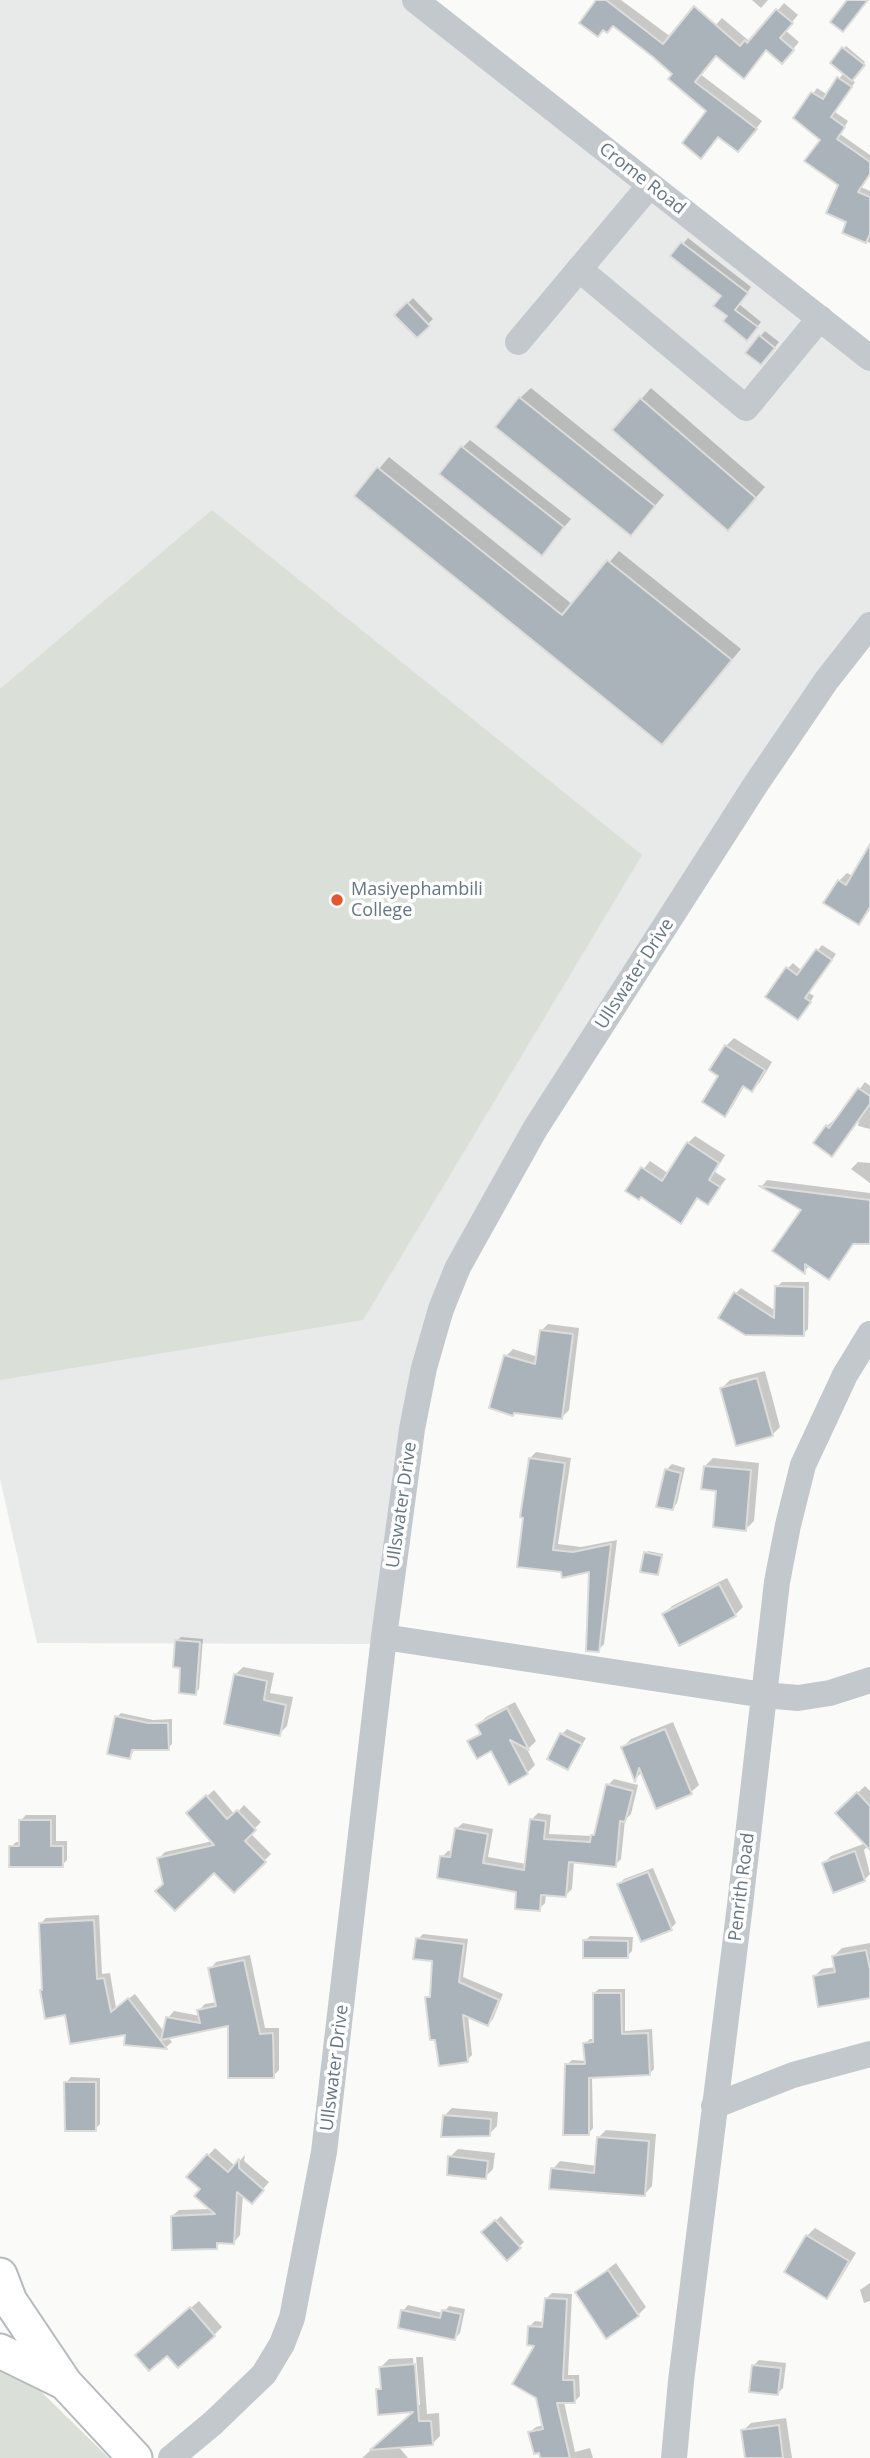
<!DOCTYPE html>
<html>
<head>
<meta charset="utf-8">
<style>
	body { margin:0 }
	canvas { display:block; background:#fafaf8 }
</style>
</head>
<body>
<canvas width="870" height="2458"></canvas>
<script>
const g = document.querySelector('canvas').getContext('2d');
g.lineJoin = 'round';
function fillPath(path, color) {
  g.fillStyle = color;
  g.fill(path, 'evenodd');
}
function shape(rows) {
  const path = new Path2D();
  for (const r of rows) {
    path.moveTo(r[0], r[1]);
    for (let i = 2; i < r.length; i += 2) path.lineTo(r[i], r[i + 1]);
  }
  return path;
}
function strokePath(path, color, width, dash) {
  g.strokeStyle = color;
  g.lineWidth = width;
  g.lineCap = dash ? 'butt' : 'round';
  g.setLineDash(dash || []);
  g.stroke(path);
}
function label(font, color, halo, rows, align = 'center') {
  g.font = font + ' "Open Sans",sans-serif';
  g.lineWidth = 7;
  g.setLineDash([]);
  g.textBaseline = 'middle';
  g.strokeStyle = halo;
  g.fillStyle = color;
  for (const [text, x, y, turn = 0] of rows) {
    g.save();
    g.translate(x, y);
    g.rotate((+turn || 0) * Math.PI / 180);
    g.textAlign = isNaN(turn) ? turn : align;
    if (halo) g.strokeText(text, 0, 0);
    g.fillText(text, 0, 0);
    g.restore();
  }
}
fillPath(shape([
	[0,0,408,0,870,366,870,615,450,1258,372,1644,37,1643,0,1479]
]), '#e8e9e9');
fillPath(shape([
	[212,510,642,855,363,1320,0,1380,0,689],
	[0,2363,23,2374,109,2458,0,2458]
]), '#dadfd7');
fillPath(shape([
	[599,0,621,0,671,37,662,50],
	[752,0,768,0,761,8],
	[784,3,798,15,785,30,799,42,788,55,767,49,744,77,716,54,700,74,762,121,745,143,673,73,722,18,748,40,753,35,755,37],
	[846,46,865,62,851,79,855,82,835,112,848,121,840,134,870,155,870,173,861,187,870,191,870,243,844,232,849,221,840,184,823,140,796,118,817,88,828,95,844,72,832,63],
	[688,238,751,287,739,304,761,322,752,333,729,315,723,296,672,256],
	[413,298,433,319,417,335,397,315],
	[765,331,779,342,766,358,747,352],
	[531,388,664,495,631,534,520,398],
	[651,388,765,487,738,518,614,430],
	[470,440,571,519,549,545,463,447],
	[389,457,573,605,619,551,741,649,662,743,356,496],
	[870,854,870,910,859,923,839,881,847,873,853,876],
	[822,945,836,954,809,993,814,996,803,1013,788,968,793,963,802,971],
	[734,1038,772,1062,760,1082,752,1090,745,1085,732,1107,724,1114,721,1075,726,1046],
	[865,1082,870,1086,870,1129,858,1126,859,1120,815,1143,827,1126,834,1120,836,1122],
	[695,1136,725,1155,715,1172,726,1179,708,1203,699,1197,681,1221,641,1196,627,1190,650,1161,669,1174,688,1143],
	[858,1162,870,1163,870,1183,851,1169],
	[767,1180,870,1193,870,1243,855,1242,829,1278,810,1265,804,1271,803,1209,762,1186],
	[782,1282,809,1282,808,1329,803,1334,746,1333,736,1293,741,1288,776,1311,777,1287],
	[548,1324,579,1328,569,1410,562,1417,506,1356,513,1349,538,1357,541,1331],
	[765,1371,780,1427,772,1435,722,1388,730,1380],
	[536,1452,571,1458,558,1544,581,1547,617,1540,604,1644,598,1650,591,1570,563,1571,519,1565,530,1458],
	[713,1458,759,1463,754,1521,746,1529,718,1489,705,1466],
	[672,1464,685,1468,677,1503,672,1509,666,1470],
	[648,1551,663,1554,658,1573,646,1553],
	[727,1578,743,1607,735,1615,664,1614,672,1606],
	[181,1637,203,1639,199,1689,195,1693,177,1641],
	[243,1667,274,1673,270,1693,293,1697,287,1726,279,1734,235,1675],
	[515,1702,536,1741,529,1748,526,1747,535,1765,527,1773,491,1749,470,1742,481,1732,478,1725,486,1717],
	[121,1713,153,1720,172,1719,172,1744,168,1748,135,1749,130,1757,117,1717],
	[673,1722,699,1785,691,1792,642,1772,636,1778,623,1747,631,1739],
	[567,1729,586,1738,568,1768,549,1758,562,1734],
	[614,1779,638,1785,631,1814,625,1820,621,1859,615,1865,574,1861,572,1889,566,1895,546,1894,545,1903,539,1909,518,1891,442,1857,448,1851,453,1851,456,1829,463,1823,493,1829,488,1857,526,1864,532,1819,538,1813,551,1815,549,1834,592,1836,596,1832,608,1785],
	[865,1786,870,1791,870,1844,864,1850,870,1874,865,1879,834,1890,824,1863,831,1856,866,1843,837,1813],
	[214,1790,235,1815,244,1805,261,1822,250,1833,271,1854,234,1891,214,1871,165,1884,159,1858,165,1852,213,1841,195,1807],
	[26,1815,56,1815,56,1841,67,1841,67,1860,62,1865,11,1847,16,1842,20,1842,21,1820],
	[653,1868,676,1923,671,1928,619,1884,624,1879],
	[99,1915,102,1974,110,1973,116,2008,135,1994,165,2033,168,2018,174,2011,200,2016,199,2010,205,2004,217,2002,210,1969,216,1962,250,1955,265,2028,279,2028,279,2070,273,2076,229,2024,168,2037,172,2042,166,2047,126,2043,127,2033,66,2013,44,1988,40,1924,46,1918],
	[423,1934,468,1939,463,1977,503,1994,493,2019,488,2024,468,2016,472,2055,467,2060,427,1998,432,1993,434,1960,418,1939],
	[590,1936,633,1937,632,1951,627,1956,585,1941],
	[870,1943,870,1996,814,1977,822,1969,836,1967,834,1956,842,1948],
	[599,1989,625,1989,625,2031,652,2029,654,2069,650,2073,592,2076,593,2128,589,2133,567,2065,572,2060,587,2061,585,2044,590,2039,595,2039,594,1993],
	[71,2077,100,2078,100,2124,95,2129,66,2083],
	[452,2108,498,2112,497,2126,489,2134,444,2116],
	[606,2130,656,2134,652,2186,645,2194,553,2169,560,2161,597,2166,599,2137],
	[215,2148,235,2166,245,2155,244,2161,269,2182,258,2195,243,2194,240,2235,234,2242,222,2241,216,2247,172,2216,179,2210,211,2209,203,2189,189,2177],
	[458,2149,495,2153,493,2169,485,2177,450,2157],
	[501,2216,524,2242,507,2258,483,2232],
	[815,2228,856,2253,834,2289,826,2296,807,2236],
	[616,2263,646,2307,638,2315,577,2292],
	[870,2283,870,2301,864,2303,860,2290],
	[552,2293,572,2294,568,2375,579,2375,580,2396,574,2402,564,2402,575,2452,590,2448,593,2458,542,2458,530,2432,536,2427,544,2425,537,2345,529,2327,535,2321,544,2322,546,2299],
	[199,2301,222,2327,214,2335,168,2353,145,2347],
	[408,2305,443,2313,449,2306,465,2309,460,2333,455,2338,403,2311],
	[416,2357,423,2357,427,2414,439,2413,440,2436,432,2444,398,2446,408,2458,362,2458,417,2410,378,2390,382,2386,381,2367,389,2359,413,2358,416,2405,420,2405],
	[759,2360,786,2363,783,2388,778,2393,754,2365],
	[786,2418,792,2458,746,2458,743,2431,751,2423]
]), '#0003');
const building = shape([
	[596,0,606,0,663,44,694,6,740,46,745,40,747,43,776,9,793,23,780,38,794,50,782,64,766,50,744,79,716,56,695,82,757,129,738,152,718,137,701,159,682,143,706,111,668,79,672,74,653,57,613,26,607,33,603,30,598,37,579,23,596,0],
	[847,0,868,0,843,32,830,22,847,0],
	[842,47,865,65,852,81,830,63,842,47],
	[837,77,852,87,831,117,845,127,837,139,870,162,870,174,858,192,870,197,870,234,866,243,842,233,846,222,826,213,838,185,804,161,820,140,793,118,811,92,823,99,837,77],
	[681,242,748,293,735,310,758,327,747,341,723,321,727,316,713,306,721,296,670,256,681,242],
	[407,302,430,326,417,338,394,315,407,302],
	[759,335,775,348,761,365,745,353,759,335],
	[519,397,655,506,631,536,495,427,519,397],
	[640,398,756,498,728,531,612,430,640,398],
	[461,446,564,527,542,556,439,474,461,446],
	[377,467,562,615,607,560,732,660,662,745,354,496,377,467],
	[870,844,870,907,859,925,823,903,838,880,846,885,870,844],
	[816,949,832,960,805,998,811,1002,798,1020,765,997,786,967,797,975,816,949],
	[725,1045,765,1070,752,1092,743,1086,725,1117,702,1102,718,1076,709,1070,725,1045],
	[858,1088,870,1096,870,1104,832,1157,813,1143,826,1125,829,1128,858,1088],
	[687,1142,719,1163,709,1180,720,1187,708,1205,697,1198,681,1224,641,1197,639,1200,625,1191,641,1167,662,1181,687,1142],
	[759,1186,870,1200,870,1244,853,1244,829,1280,805,1264,805,1274,772,1251,801,1210,759,1186],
	[775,1286,804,1287,804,1336,745,1335,718,1318,734,1292,774,1318,775,1286],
	[540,1330,573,1334,562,1419,514,1413,513,1416,489,1408,504,1355,535,1364,540,1330],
	[757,1378,773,1436,736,1446,720,1388,757,1378],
	[529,1458,565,1463,553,1550,573,1552,611,1544,599,1652,586,1651,589,1572,562,1578,561,1572,517,1567,523,1518,520,1517,529,1458],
	[704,1466,751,1470,746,1531,713,1527,716,1491,701,1489,704,1466],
	[665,1469,681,1473,673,1510,656,1507,665,1469],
	[644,1552,662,1556,658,1575,640,1572,644,1552],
	[719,1584,736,1616,679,1646,662,1614,719,1584],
	[175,1640,200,1642,196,1695,179,1693,180,1668,173,1667,175,1640],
	[234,1674,267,1681,264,1700,286,1705,280,1736,224,1724,234,1674],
	[507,1708,529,1750,510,1740,528,1774,509,1785,491,1751,477,1759,467,1741,481,1734,476,1725,507,1708],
	[115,1716,148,1723,168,1723,169,1750,132,1750,130,1759,107,1754,115,1716],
	[665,1729,692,1794,656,1809,639,1768,635,1782,621,1747,665,1729],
	[560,1733,582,1744,568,1770,547,1759,560,1733],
	[606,1784,633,1791,625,1822,620,1821,616,1867,569,1862,566,1897,541,1895,540,1911,515,1909,516,1892,437,1878,440,1856,450,1857,455,1828,488,1834,483,1863,524,1870,530,1819,546,1821,544,1839,590,1842,591,1835,594,1835,606,1784],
	[857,1792,870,1806,870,1850,835,1813,857,1792],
	[206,1795,227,1819,237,1810,256,1830,245,1841,266,1862,234,1893,214,1873,175,1911,155,1891,163,1884,157,1858,214,1845,186,1813,206,1795],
	[19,1820,51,1820,51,1846,63,1846,63,1867,9,1867,9,1846,19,1846,19,1820],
	[855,1851,865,1881,833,1893,822,1863,855,1851],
	[648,1872,672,1930,641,1942,617,1884,648,1872],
	[94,1920,97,1979,104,1978,111,2012,128,1998,167,2049,124,2045,125,2035,70,2044,65,2015,45,2019,40,1990,42,1990,39,1923,94,1920],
	[416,1938,464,1944,459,1982,499,2000,488,2026,463,2015,468,2062,439,2066,435,2040,430,2040,425,1997,430,1997,432,1961,413,1959,416,1938],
	[583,1940,628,1941,628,1958,583,1958,583,1940],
	[866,1950,870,1969,870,1998,818,2007,813,1976,835,1972,832,1956,866,1950],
	[244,1960,260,2034,273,2033,274,2078,228,2078,228,2026,161,2040,166,2017,200,2023,197,2010,216,2006,208,1968,244,1960],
	[593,1993,621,1993,622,2034,648,2033,650,2075,589,2078,589,2135,563,2135,565,2064,585,2064,583,2043,593,2042,593,1993],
	[64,2082,96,2082,96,2131,65,2131,64,2082],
	[443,2115,491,2119,490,2136,441,2137,443,2115],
	[597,2137,649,2141,645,2196,549,2189,551,2168,594,2173,597,2137],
	[207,2154,228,2172,239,2159,239,2168,264,2190,252,2204,237,2192,234,2244,217,2243,217,2249,172,2250,171,2216,215,2214,194,2196,200,2189,186,2177,207,2154],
	[448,2156,488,2161,486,2179,447,2175,448,2156],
	[495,2220,521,2248,507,2261,481,2232,495,2220],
	[806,2235,849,2261,827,2299,784,2272,806,2235],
	[608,2270,639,2316,606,2339,575,2292,608,2270],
	[545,2298,567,2299,563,2380,574,2380,575,2403,557,2403,570,2458,540,2458,539,2453,534,2454,528,2432,543,2429,536,2398,512,2384,534,2346,527,2345,528,2326,542,2327,545,2298],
	[190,2307,215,2336,178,2368,167,2356,149,2371,135,2355,190,2307],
	[401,2310,440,2318,442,2310,461,2314,455,2340,398,2328,401,2310],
	[415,2364,419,2421,431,2421,433,2445,370,2450,413,2412,378,2415,376,2389,381,2389,379,2367,415,2364],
	[752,2365,781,2368,778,2395,749,2392,752,2365],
	[779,2425,783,2458,745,2458,741,2430,779,2425]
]);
fillPath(building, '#aab3b9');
strokePath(building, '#dcdcda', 2);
const major = shape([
	[0,2275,10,2301,65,2383,135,2458],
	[0,2351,63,2382]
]);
strokePath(major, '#b5babe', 37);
strokePath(shape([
	[415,0,870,358],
	[579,269,746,408,820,318],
	[518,342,650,185],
	[384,1637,764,1695,798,1698,830,1693,870,1680],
	[714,2106,793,2075,870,2054],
	[171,2458,213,2423,264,2374,282,2344,292,2318,324,2152,384,1637,412,1429,424,1368,441,1309,458,1267,535,1129,756,784,826,681,870,625],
	[674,2458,681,2381,740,1905,777,1582,788,1525,803,1465,845,1375,870,1334]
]), '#c3c8cc', 26);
strokePath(major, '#fff', 33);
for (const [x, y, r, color] of [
	[337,900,7,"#e4572e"]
]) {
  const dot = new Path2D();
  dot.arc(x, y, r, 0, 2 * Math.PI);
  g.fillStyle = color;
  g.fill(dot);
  strokePath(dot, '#fff', 2.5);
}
label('18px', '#657683', '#fff', [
	["Crome Road",642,179,38],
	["Ullswater Drive",635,974,-57],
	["Ullswater Drive",402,1505,-82],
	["Penrith Road",742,1887,-83],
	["Ullswater Drive",335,2068,-83]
]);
label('18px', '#657683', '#fff', [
	["Masiyephambili",351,890],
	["College",351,911]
], 'left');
</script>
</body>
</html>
